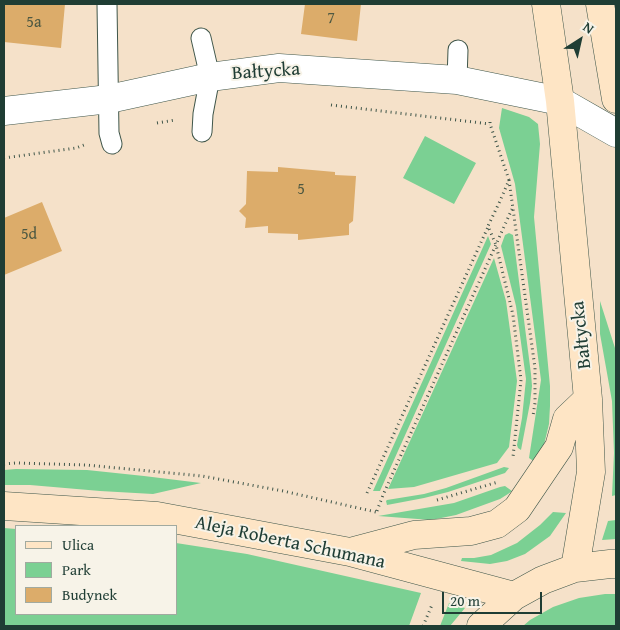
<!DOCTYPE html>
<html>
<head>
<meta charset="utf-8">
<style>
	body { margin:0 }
	#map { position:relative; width:620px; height:630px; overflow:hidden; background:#f5e1c9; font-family:"Gentium Book Plus",serif }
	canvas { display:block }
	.frame { position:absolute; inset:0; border:5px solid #1f3d34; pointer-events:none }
	.legend { position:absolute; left:15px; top:525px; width:162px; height:90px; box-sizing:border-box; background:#f7f3e8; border:1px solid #a1aaa0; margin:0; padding:6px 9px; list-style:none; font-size:15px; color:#1f3d34 }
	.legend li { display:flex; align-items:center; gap:10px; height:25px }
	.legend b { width:25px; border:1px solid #a1aaa0 }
	.north { position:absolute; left:555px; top:15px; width:50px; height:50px; -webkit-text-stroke:4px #f7f3e8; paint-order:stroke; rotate:35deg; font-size:14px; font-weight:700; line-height:20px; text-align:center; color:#1f3d34 }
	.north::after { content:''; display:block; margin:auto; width:18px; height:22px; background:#1f3d34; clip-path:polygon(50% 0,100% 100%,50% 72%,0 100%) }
	.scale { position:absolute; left:442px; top:592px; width:100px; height:22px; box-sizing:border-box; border:2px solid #1f3d34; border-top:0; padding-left:6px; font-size:15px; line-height:18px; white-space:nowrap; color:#1f3d34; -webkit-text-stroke:4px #f7f3e8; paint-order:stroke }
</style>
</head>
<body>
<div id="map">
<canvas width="620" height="630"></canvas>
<div class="frame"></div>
<ul class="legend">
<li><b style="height:6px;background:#fee5c5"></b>Ulica</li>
<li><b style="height:14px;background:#7bd093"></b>Park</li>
<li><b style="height:14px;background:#dcac6a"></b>Budynek</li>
</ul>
<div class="north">N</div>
<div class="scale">20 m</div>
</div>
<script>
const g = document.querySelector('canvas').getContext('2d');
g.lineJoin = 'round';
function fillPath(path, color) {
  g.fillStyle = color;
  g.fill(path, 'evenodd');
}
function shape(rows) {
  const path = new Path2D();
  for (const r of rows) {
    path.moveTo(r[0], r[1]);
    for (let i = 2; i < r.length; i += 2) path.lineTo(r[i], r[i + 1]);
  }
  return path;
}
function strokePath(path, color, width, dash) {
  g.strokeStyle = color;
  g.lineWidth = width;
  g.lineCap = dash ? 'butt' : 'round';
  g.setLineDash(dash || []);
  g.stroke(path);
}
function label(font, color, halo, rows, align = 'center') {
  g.font = font + ' "Gentium Book Plus",serif';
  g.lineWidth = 4;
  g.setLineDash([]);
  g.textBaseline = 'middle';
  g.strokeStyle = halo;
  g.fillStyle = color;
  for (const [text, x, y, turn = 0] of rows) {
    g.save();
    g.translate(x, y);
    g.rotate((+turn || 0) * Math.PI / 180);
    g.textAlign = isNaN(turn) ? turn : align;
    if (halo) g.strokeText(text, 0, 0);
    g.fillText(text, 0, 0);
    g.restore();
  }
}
fillPath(shape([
	[502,108,529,117,538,124,540,144,534,217,550,386,550,406,549,424,541,457,535,462,529,458,541,380,515,184,499,128],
	[425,136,476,163,454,204,403,178],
	[509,233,513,235,531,374,532,386,530,403,521,450,518,448,517,445,522,418,526,379,516,306,501,246,505,235],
	[488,236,491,244,380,491,373,491],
	[494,258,506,301,517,381,509,447,497,463,414,487,388,489],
	[600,301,615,348,616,359,616,495,612,496,614,453,612,401,600,334],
	[504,467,509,468,505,473,448,492,424,498,387,505,386,501,387,500,424,494,446,488],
	[16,469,87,470,144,476,201,483,153,494,100,491,30,485,4,485,4,470],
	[505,486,512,491,508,494,500,499,456,515,431,520,378,516,454,503,500,487],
	[553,512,566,513,550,536,525,554,507,561,490,564,461,561,462,558,474,558,491,555,517,543,540,525],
	[616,520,616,539,602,540,608,521],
	[4,528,16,529,16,614,176,614,176,543,247,554,421,593,409,626,4,626],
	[605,594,616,594,616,626,523,626,530,620,553,607,579,598],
	[449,603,465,608,450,626,440,626]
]), '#7bd093');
fillPath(shape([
	[4,4,65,4,61,48,4,42],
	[305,4,361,4,357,41,301,34],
	[278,167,335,172,335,175,356,176,353,221,349,224,349,235,298,240,298,234,268,233,268,226,245,228,246,218,239,211,246,204,247,171,278,172],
	[42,202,62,251,4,275,4,218]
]), '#dcac6a');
const service = shape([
	[107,4,109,133,112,144],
	[201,38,210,77,203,114,202,132],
	[457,80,458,50]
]);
const minor = shape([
	[4,111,109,99,210,77,279,68,457,80,560,101,616,133]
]);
const secondary = shape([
	[546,4,560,101,588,399,591,472,575,568],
	[600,4,616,99],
	[4,506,157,516,350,552,514,596],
	[350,552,414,535,471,531,497,524,517,509,559,447,567,419,588,399],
	[481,626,514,596,543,580,575,568,610,564,616,564]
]);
strokePath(service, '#3f564a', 21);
strokePath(minor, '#3f564a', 29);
strokePath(secondary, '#3f564a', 29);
strokePath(shape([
	[331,105,490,124],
	[490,122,490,124,509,180,500,201,488,226,496,245,513,315,521,380,513,457],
	[157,123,175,120],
	[4,158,76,148,84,145],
	[509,180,535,368,535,403,533,416],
	[4,464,16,463,86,465,202,476,283,491,376,512],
	[367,493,488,227],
	[437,500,498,482],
	[377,511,383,495,512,209],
	[423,626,432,605]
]), '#3f564a', 3, [1, 4]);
strokePath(service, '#fff', 19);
strokePath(minor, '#fff', 28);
strokePath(secondary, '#fee5c5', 28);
label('16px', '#4e5942', null, [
	["7",331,19],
	["5a",34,23],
	["5",301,190],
	["5d",29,235]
]);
label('19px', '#1f3d34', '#f7f3e8', [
	["Bałtycka",266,72,-4],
	["Bałtycka",582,335,-96],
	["Aleja Roberta Schumana",290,543,12]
]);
</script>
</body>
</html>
